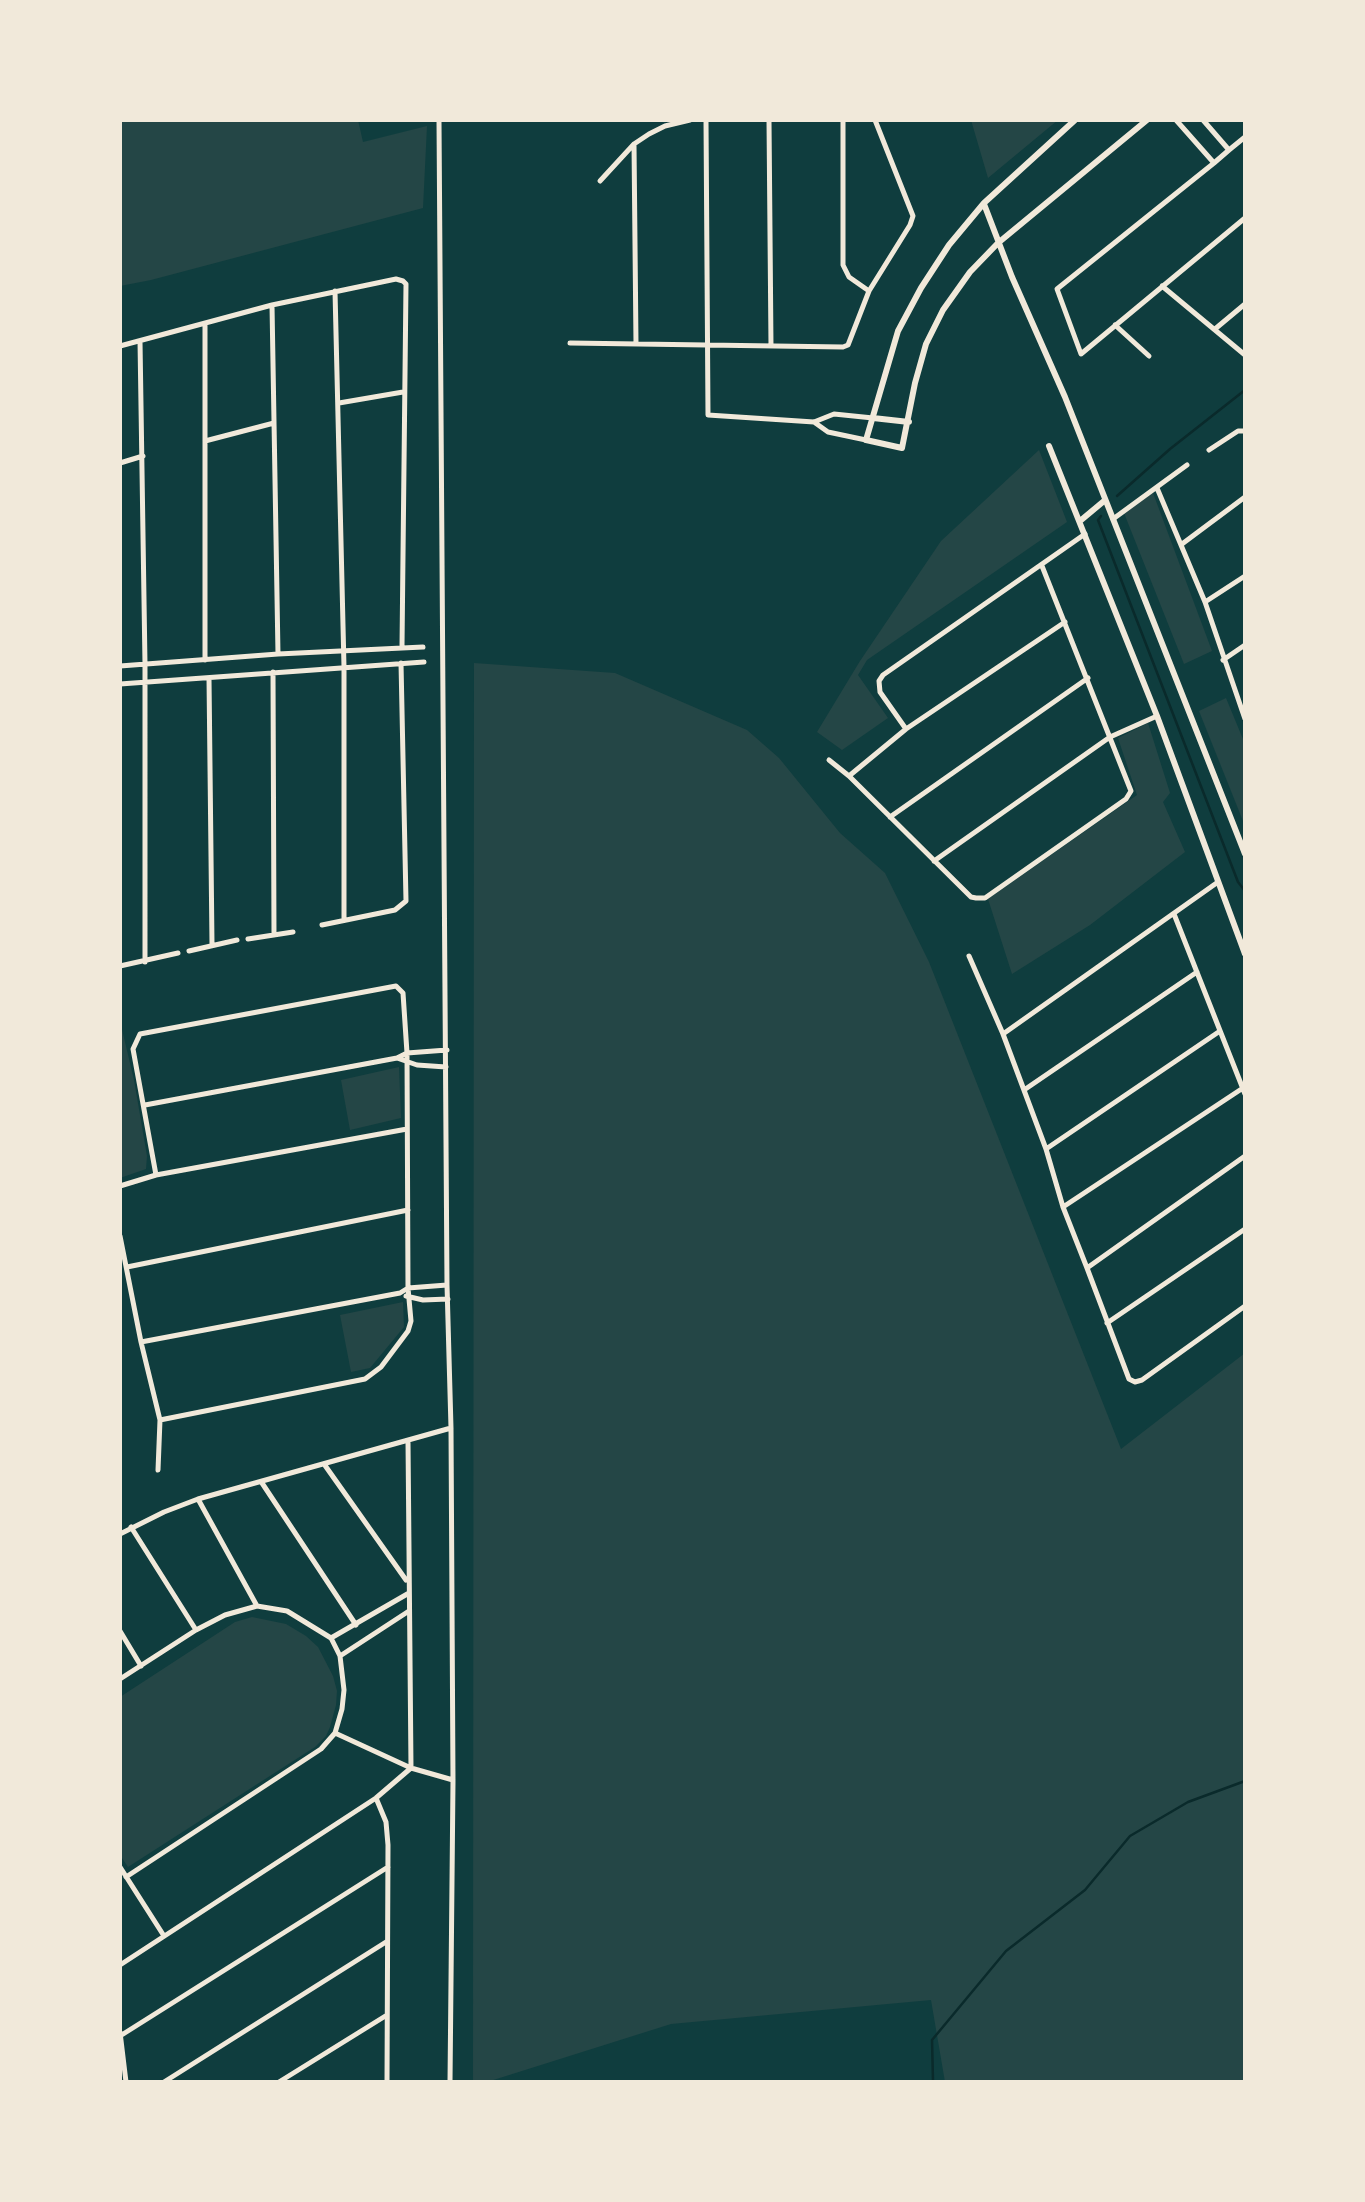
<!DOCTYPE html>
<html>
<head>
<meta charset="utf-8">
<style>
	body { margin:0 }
	#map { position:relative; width:1365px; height:2202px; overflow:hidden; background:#0f3d3e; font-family:Commissioner,sans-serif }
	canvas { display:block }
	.frame { position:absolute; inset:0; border:122px solid #f1e9da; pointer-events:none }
</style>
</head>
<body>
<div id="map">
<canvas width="1365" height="2202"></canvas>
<div class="frame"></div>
</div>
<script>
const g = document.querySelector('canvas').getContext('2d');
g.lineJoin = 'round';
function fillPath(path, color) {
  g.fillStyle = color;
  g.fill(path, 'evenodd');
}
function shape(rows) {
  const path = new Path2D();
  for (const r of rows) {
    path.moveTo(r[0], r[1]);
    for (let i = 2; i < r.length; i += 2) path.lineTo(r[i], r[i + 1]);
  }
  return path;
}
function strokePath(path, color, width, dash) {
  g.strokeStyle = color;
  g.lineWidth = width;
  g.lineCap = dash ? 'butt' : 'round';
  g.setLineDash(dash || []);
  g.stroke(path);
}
fillPath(shape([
	[120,120,358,120,363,142,427,126,423,208,151,280,120,286],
	[971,120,1058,120,988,178],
	[1039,450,1067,522,867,660,858,675,888,718,842,750,817,732,860,661,941,541],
	[1153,493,1212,651,1184,664,1124,513],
	[474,663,615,673,747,730,779,758,840,833,885,873,929,962,1121,1449,1245,1353,1245,2082,945,2082,931,2000,671,2024,487,2082,473,2082],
	[1226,698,1245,744,1245,826,1199,711],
	[1148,723,1170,793,1163,802,1185,852,1090,925,1012,974,988,899,1137,795,1118,738],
	[120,1021,134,1080,147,1156,146,1169,120,1178],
	[399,1067,401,1118,350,1130,341,1080],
	[403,1302,404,1327,370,1368,351,1372,340,1315],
	[252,1617,286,1624,306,1636,318,1647,333,1676,337,1691,336,1705,330,1727,326,1736,315,1747,128,1867,120,1855,120,1697,235,1622]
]), '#244646');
strokePath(shape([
	[1117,496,1170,449,1245,390],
	[1101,516,1098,520,1238,882,1245,891],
	[933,2082,932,2040,1006,1951,1085,1890,1130,1836,1188,1802,1245,1781]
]), '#0a2a2b', 2.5);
strokePath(shape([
	[439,120,447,1285,451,1428,453,1781,450,2082],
	[706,120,708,415,814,422,834,414,873,418],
	[769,120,771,346],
	[843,120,843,265,849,277,869,291],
	[1176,120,1214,163,1057,289,1081,354,1245,218],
	[1203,120,1229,150,1245,137],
	[634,144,636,344],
	[1214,163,1229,150],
	[600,181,634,144,649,134,665,126,690,120],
	[1162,286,1245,355],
	[335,291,344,667,344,920],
	[272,305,278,654],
	[205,325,205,660],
	[1115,325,1149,356],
	[1215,329,1245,304],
	[140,341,145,664,145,962],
	[570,343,843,347,848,345,869,291,910,225,913,216,875,120],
	[120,346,272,305,396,279,403,281,406,284,402,646],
	[339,403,403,392],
	[814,422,828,432,866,440],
	[205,441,274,423],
	[1209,450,1238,431,1245,431],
	[120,463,143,456],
	[1157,488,1205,602,1245,719],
	[1113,519,1187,465],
	[1182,544,1245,497],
	[1205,602,1245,576],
	[1223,660,1245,645],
	[120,666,278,654,423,647],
	[273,672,274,935],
	[209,678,212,944],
	[120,684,424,662],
	[906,729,880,692,879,681,883,675,1085,534],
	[829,760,849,776,971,897,976,898,985,898,1126,799,1131,791,1042,566],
	[849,776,906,729,1065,622],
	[890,817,1088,678],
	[934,861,1110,737,1157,716],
	[1174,914,1245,1094],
	[322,925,395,910,406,901,401,663],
	[248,939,293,932],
	[189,951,237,940],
	[969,956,1003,1034,1046,1149,1063,1207,1087,1268,1245,1156],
	[120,966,178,953],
	[1003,1034,1218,882],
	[397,1058,417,1065,446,1067],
	[1024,1090,1197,972],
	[145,1105,397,1058,407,1053,447,1050],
	[1046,1149,1220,1031],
	[156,1175,133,1049,140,1034,396,986,403,993,407,1053,408,1288,411,1321,408,1331,381,1367,365,1379,160,1420],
	[120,1186,156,1175,407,1129],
	[1063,1207,1243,1088],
	[120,1236,141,1342,160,1420,158,1470],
	[127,1267,408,1210],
	[1087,1268,1129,1379,1135,1382,1142,1380,1245,1306],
	[406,1296,423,1300,448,1299],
	[1107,1323,1245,1229],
	[141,1342,400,1293,408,1288,447,1285],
	[324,1464,406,1580],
	[262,1483,356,1625],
	[198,1499,257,1606],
	[131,1527,196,1630],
	[120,1534,164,1512,198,1499,451,1428],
	[120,1631,141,1666],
	[331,1638,409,1593],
	[340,1656,409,1611],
	[120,1679,196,1630,225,1615,257,1606,287,1611,331,1638,340,1656,344,1690,342,1709,335,1733,321,1749,126,1877],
	[335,1733,411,1768,453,1780],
	[376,1798,386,1822,388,1845,387,2082],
	[120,1867,164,1936],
	[120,1965,376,1798,411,1768,408,1441],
	[120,2032,126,2082],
	[120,2036,388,1867],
	[164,2082,386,1942],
	[279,2082,387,2015]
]), '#f1e9da', 5);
strokePath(shape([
	[1075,120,984,203,949,245,921,288,898,331,866,440,902,448,915,383,926,344,943,310,970,272,998,243,1147,120],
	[984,204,1012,277,1065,397,1245,854],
	[873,418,909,422],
	[1049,446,1157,716,1245,954],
	[1080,521,1104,501]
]), '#f1e9da', 6);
</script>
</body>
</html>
